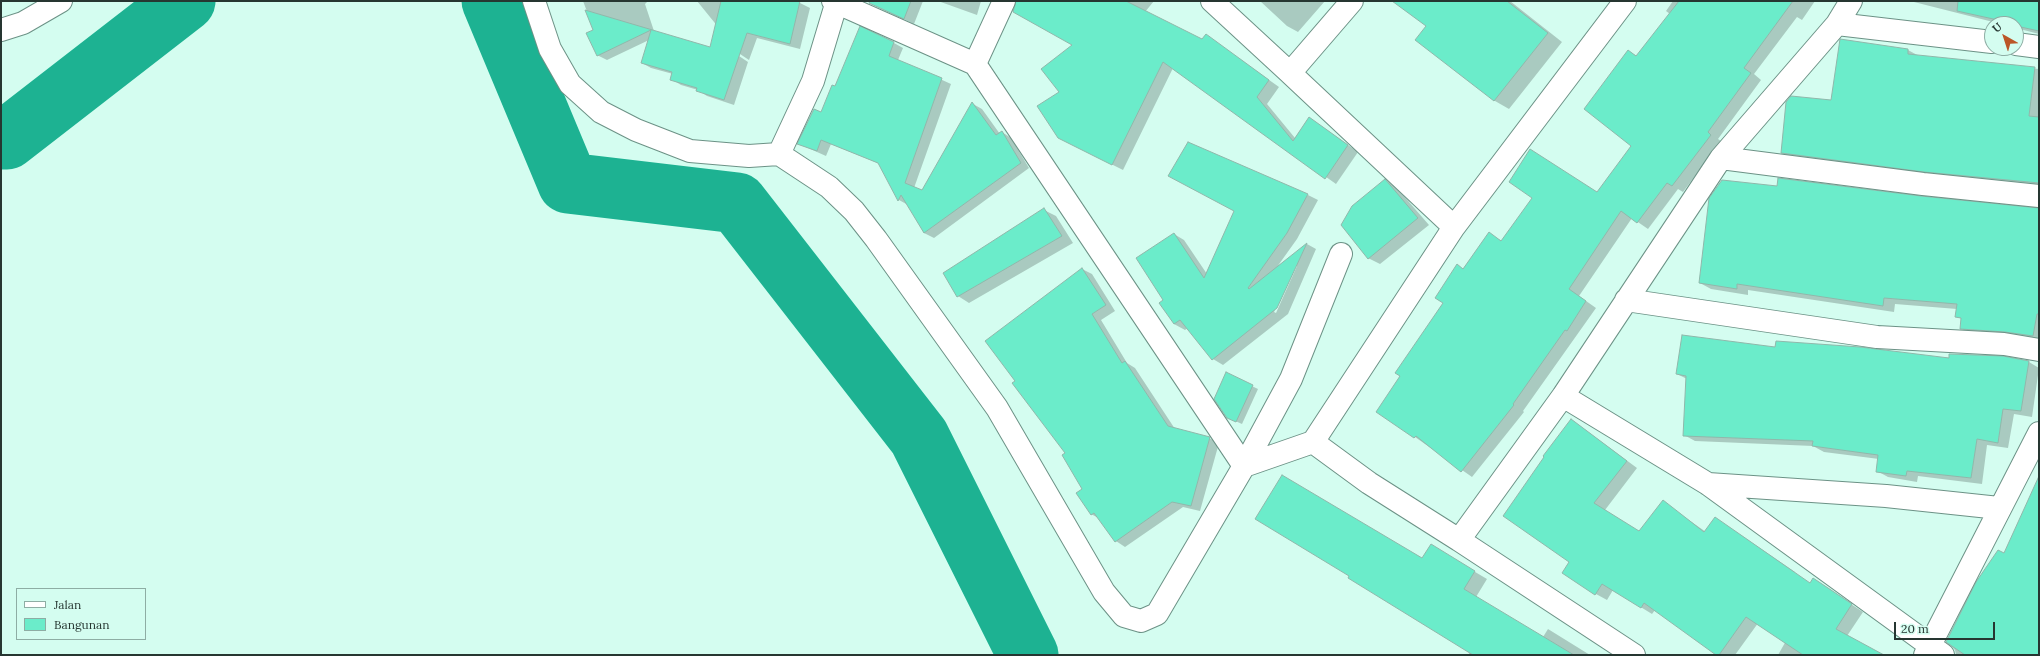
<!DOCTYPE html>
<html>
<head>
<meta charset="utf-8">
<style>
	body { margin:0 }
	#map { position:relative; width:2040px; height:656px; overflow:hidden; background:#d4fdf0; font-family:Lora,serif }
	canvas { display:block }
	.frame { position:absolute; inset:0; border:2px solid #263631; pointer-events:none }
	.legend { position:absolute; left:16px; top:588px; width:130px; height:52px; box-sizing:border-box; background:#d4fdf0; border:1px solid #8eada4; margin:0; padding:5px 7px; list-style:none; font-size:12px; color:#263631 }
	.legend li { display:flex; align-items:center; gap:8px; height:20px }
	.legend b { width:20px; border:1px solid #8eada4 }
	.north { position:absolute; left:1984px; top:16px; width:40px; height:40px; box-sizing:border-box; background:#d4fdf0; border:1px solid #8eada4; border-radius:50%; rotate:321deg; font-size:11px; font-weight:700; line-height:16px; text-align:center; color:#263631 }
	.north::after { content:''; display:block; margin:auto; width:14px; height:18px; background:#bb5627; clip-path:polygon(50% 0,100% 100%,50% 72%,0 100%) }
	.scale { position:absolute; left:1894px; top:622px; width:101px; height:18px; box-sizing:border-box; border:2px solid #263631; border-top:0; padding-left:5px; font-size:12px; line-height:14px; white-space:nowrap; color:#263631; -webkit-text-stroke:3px #d4fdf0; paint-order:stroke }
</style>
</head>
<body>
<div id="map">
<canvas width="2040" height="656"></canvas>
<div class="frame"></div>
<ul class="legend">
<li><b style="height:5px;background:#fff"></b>Jalan</li>
<li><b style="height:11px;background:#6becca"></b>Bangunan</li>
</ul>
<div class="north">U</div>
<div class="scale">20 m</div>
</div>
<script>
const g = document.querySelector('canvas').getContext('2d');
g.lineJoin = 'round';
function fillPath(path, color) {
  g.fillStyle = color;
  g.fill(path, 'evenodd');
}
function shape(rows) {
  const path = new Path2D();
  for (const r of rows) {
    path.moveTo(r[0], r[1]);
    for (let i = 2; i < r.length; i += 2) path.lineTo(r[i], r[i + 1]);
  }
  return path;
}
function strokePath(path, color, width, dash) {
  g.strokeStyle = color;
  g.lineWidth = width;
  g.lineCap = dash ? 'butt' : 'round';
  g.setLineDash(dash || []);
  g.stroke(path);
}
fillPath(shape([
	[583,1,648,1,645,4,654,31,739,56,748,62,734,105,707,96,698,90,681,85,671,79,673,74,651,68,642,63,649,40,607,60,597,55,594,30],
	[697,1,793,1,800,3,810,8,800,49,757,38,749,60,740,54],
	[878,1,923,1,914,24,876,6],
	[938,1,981,1,977,15],
	[1031,1,1154,1,1145,12,1202,40,1206,35,1279,87,1267,104,1295,138,1310,118,1358,152,1336,184,1173,68,1123,170,1059,138,1060,92,1073,45],
	[1260,1,1325,1,1298,32,1287,26],
	[1393,1,1510,1,1562,42,1509,109,1495,101,1417,40,1428,26],
	[1673,1,1815,1,1802,20,1797,17,1754,74,1761,80,1718,139,1721,141,1683,192,1678,189,1648,229,1632,218,1579,296,1596,308,1523,411,1524,412,1472,477,1415,437,1402,376,1463,269,1489,234,1502,241,1597,193,1633,146,1628,51,1637,56,1670,14,1666,11],
	[1910,1,2039,1,2039,34,2016,28,2016,24,2001,24],
	[1841,41,1908,50,1919,56,2039,69,2039,188,1793,159,1782,153,1832,101],
	[894,43,903,48,898,60,951,84,914,188,922,192,973,104,982,109,1000,134,1002,132,1011,138,1029,168,934,238,924,233,908,205,899,200,880,164,831,144,826,156,799,144,822,113,836,88],
	[1385,180,1396,187,1429,225,1380,264,1368,258],
	[1308,195,1318,200,1297,239,1277,267,1307,244,1316,249,1288,314,1223,365,1213,359,1188,328,1185,330,1174,324,1165,301,1174,234,1184,240,1207,274],
	[1295,266,1297,266,1276,313,1274,312],
	[1921,197,2039,209,2039,341,1972,335,1961,328,1962,319,1956,316,1957,309,1895,304,1894,312,1748,290,1748,295,1711,289,1700,283],
	[1044,210,1056,216,1073,243,969,303,958,296],
	[1082,269,1092,274,1115,311,1101,320,1127,363,1135,368,1175,429,1209,438,1219,443,1200,511,1183,507,1125,547,1116,541,1100,519,1091,514,1083,490,1066,454],
	[1776,348,1950,359,2029,362,2039,368,2032,417,2014,414,2008,448,1987,445,1982,484,1918,476,1917,482,1888,477,1877,471,1879,459,1824,452,1813,446,1695,441,1684,435,1687,379,1677,374],
	[1227,374,1258,389,1242,424,1233,420],
	[1572,420,1637,468,1605,510,1640,532,1663,502,1706,532,1726,525,1795,572,1735,655,1718,655,1655,610,1652,614,1613,590,1607,600,1596,594,1570,562],
	[2039,497,2039,655,1956,655,1955,650,1947,641,2007,576],
	[1443,553,1487,579,1476,597,1543,637,1548,629,1590,655,1468,655,1470,652,1423,559],
	[1819,583,1863,612,1847,636,1882,655,1778,655]
]), '#0003');
strokePath(shape([
	[492,1,568,183,737,203,919,437,1028,655],
	[1,139,7,139,185,1]
]), '#1db292', 61);
const building = shape([
	[721,1,800,1,790,44,747,33,724,100,696,91,697,88,670,80,672,72,641,63,651,30,597,56,586,33,593,30,585,10,710,47,721,1],
	[870,1,911,1,904,19,869,3,870,1],
	[1016,1,1126,1,1202,39,1206,34,1269,80,1257,97,1293,141,1309,117,1348,145,1325,179,1163,62,1112,165,1058,138,1037,106,1059,92,1041,69,1072,45,1013,12,1016,1],
	[1392,1,1507,1,1548,33,1494,101,1415,40,1426,26,1392,1],
	[1679,1,1793,1,1744,68,1751,73,1708,132,1711,135,1672,186,1667,183,1637,223,1621,211,1569,289,1586,301,1567,331,1565,330,1513,404,1514,405,1461,472,1416,436,1414,438,1376,412,1400,376,1395,373,1443,303,1435,298,1457,264,1463,269,1489,232,1501,241,1532,198,1509,182,1530,149,1597,192,1631,146,1584,109,1628,50,1636,56,1679,1],
	[1958,1,2039,1,2039,31,2016,26,2016,24,1957,11,1958,1],
	[860,26,894,42,889,56,942,78,905,183,922,190,972,102,996,135,1002,131,1021,163,924,233,901,195,898,201,878,163,821,140,817,151,797,144,814,109,821,112,832,85,835,86,860,26],
	[1840,39,1908,49,1908,54,2035,67,2029,116,2039,117,2039,183,1924,172,1781,153,1786,102,1791,96,1831,100,1840,39],
	[1188,142,1308,194,1287,233,1248,288,1249,289,1307,243,1277,308,1212,360,1180,320,1174,324,1159,303,1163,300,1136,258,1174,233,1204,278,1234,211,1168,176,1188,142],
	[1778,178,1921,196,2039,208,2039,314,2037,314,2033,336,2005,332,1960,329,1961,318,1955,317,1957,304,1884,298,1883,306,1737,284,1737,289,1699,283,1709,198,1722,180,1777,186,1778,178],
	[1385,179,1418,218,1368,259,1341,225,1352,206,1385,179],
	[1044,208,1062,236,957,297,943,273,1044,208],
	[1082,268,1106,305,1092,314,1122,363,1125,361,1168,426,1210,437,1191,506,1172,502,1115,542,1094,513,1091,515,1076,493,1082,489,1062,455,1065,453,1012,383,1015,381,985,341,1082,268],
	[1682,335,1775,347,1776,341,1860,347,1949,358,1949,354,2003,356,2029,361,2021,411,2003,409,1998,443,1977,439,1971,478,1907,471,1906,476,1876,472,1878,455,1812,446,1813,441,1683,436,1686,376,1676,374,1682,335],
	[1226,372,1253,385,1236,422,1227,418,1214,399,1226,372],
	[1571,419,1627,461,1594,503,1639,531,1663,500,1704,532,1715,517,1810,583,1813,578,1852,604,1836,629,1884,655,1803,655,1746,617,1719,655,1716,655,1644,603,1641,608,1602,584,1595,595,1562,573,1569,562,1503,516,1544,457,1543,456,1571,419],
	[1282,475,1422,558,1431,544,1475,571,1464,589,1574,655,1473,655,1348,578,1349,576,1255,519,1282,475],
	[2039,476,2039,655,1965,655,1946,642,1976,582,1998,550,2004,553,2039,476]
]);
fillPath(building, '#6becca');
strokePath(building, '#90b7aa', 1);
const minor = shape([
	[534,1,550,49,570,84,601,112,636,130,690,151,749,156,779,154,813,81,837,1],
	[833,1,975,64,1244,466,1313,442],
	[1212,1,1290,73,1352,1],
	[1837,24,1992,42],
	[1,30,23,23,61,1],
	[2016,44,2039,47],
	[975,64,1004,1],
	[1290,73,1454,227],
	[779,154,829,187,854,211,876,239,997,408,1104,592,1124,616,1141,621,1157,614,1244,466,1291,379,1341,254],
	[1721,158,1923,184,2039,196],
	[1626,300,1877,337,2004,344,2039,350],
	[1563,396,1708,484,1943,655],
	[1708,484,1886,496,1999,508],
	[1459,540,1369,483,1313,442,1454,227,1625,1],
	[1634,655,1459,540,1563,396,1721,158,1837,24,1851,1],
	[1925,655,2039,433]
]);
strokePath(minor, '#6c9286', 24);
strokePath(minor, '#fff', 22);
</script>
</body>
</html>
